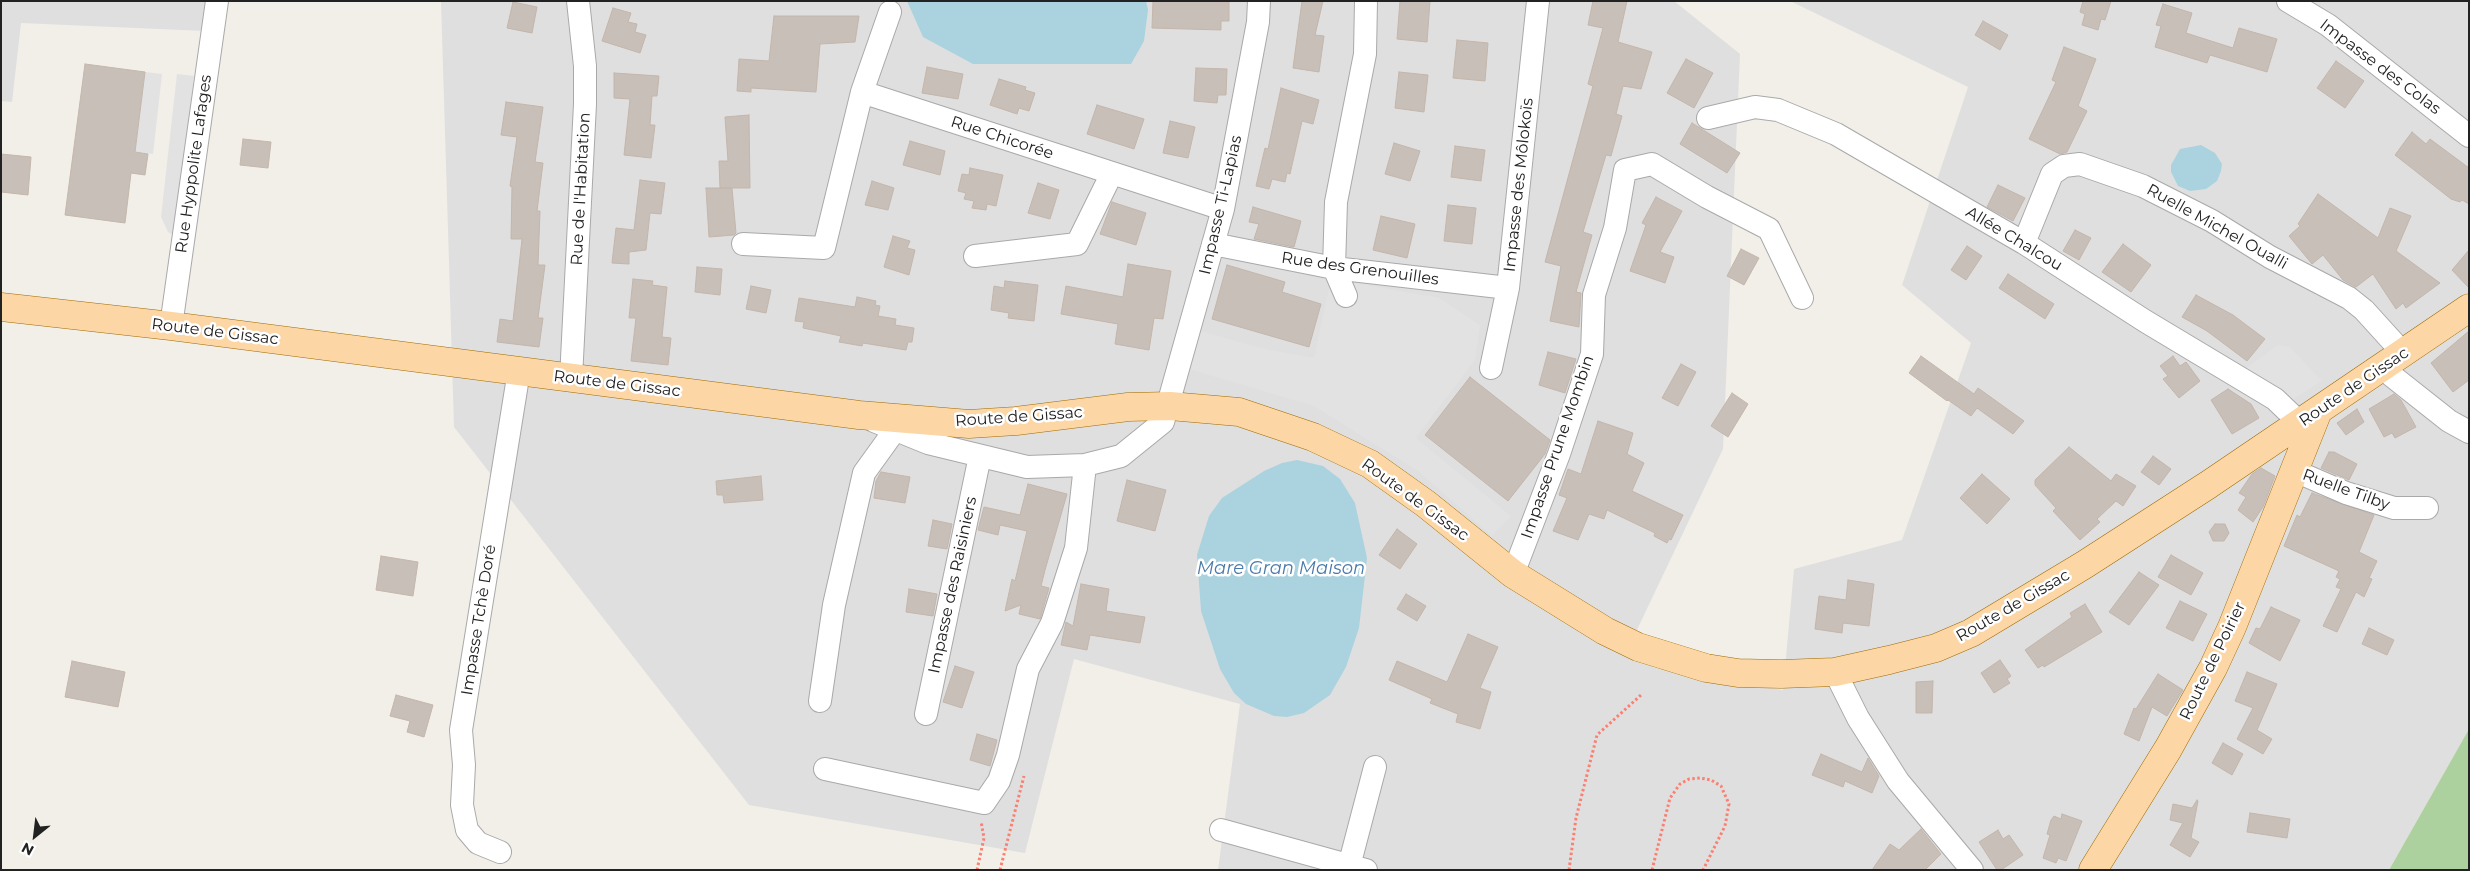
<!DOCTYPE html>
<html>
<head>
<meta charset="utf-8">
<style>
	body { margin:0 }
	#map { position:relative; width:2470px; height:871px; overflow:hidden; background:#f2efe9; font-family:Montserrat,sans-serif }
	canvas { display:block }
	.frame { position:absolute; inset:0; border:2px solid #222; pointer-events:none }
	.north { position:absolute; left:10px; top:811px; width:50px; height:50px; -webkit-text-stroke:4px #fff; paint-order:stroke; rotate:209deg; font-size:14px; font-weight:700; line-height:20px; text-align:center; color:#222 }
	.north::after { content:''; display:block; margin:auto; width:18px; height:22px; background:#222; clip-path:polygon(50% 0,100% 100%,50% 72%,0 100%) }
</style>
</head>
<body>
<div id="map">
<canvas width="2470" height="871"></canvas>
<div class="frame"></div>
<div class="north">N</div>
</div>
<script>
const g = document.querySelector('canvas').getContext('2d');
g.lineJoin = 'round';
function fillPath(path, color) {
  g.fillStyle = color;
  g.fill(path, 'evenodd');
}
function shape(rows) {
  const path = new Path2D();
  for (const r of rows) {
    path.moveTo(r[0], r[1]);
    for (let i = 2; i < r.length; i += 2) path.lineTo(r[i], r[i + 1]);
  }
  return path;
}
function strokePath(path, color, width, dash) {
  g.strokeStyle = color;
  g.lineWidth = width;
  g.lineCap = dash ? 'butt' : 'round';
  g.setLineDash(dash || []);
  g.stroke(path);
}
function label(font, color, halo, rows, align = 'center') {
  g.font = font + ' Montserrat,sans-serif';
  g.lineWidth = 5;
  g.setLineDash([]);
  g.textBaseline = 'middle';
  g.strokeStyle = halo;
  g.fillStyle = color;
  for (const [text, x, y, turn = 0] of rows) {
    g.save();
    g.translate(x, y);
    g.rotate((+turn || 0) * Math.PI / 180);
    g.textAlign = isNaN(turn) ? turn : align;
    if (halo) g.strokeText(text, 0, 0);
    g.fillText(text, 0, 0);
    g.restore();
  }
}
fillPath(shape([
	[1,1,208,1,205,31,21,23,12,102,1,101],
	[441,1,1674,1,1740,54,1723,449,1625,655,1655,668,1783,690,1794,569,1902,540,1971,343,1902,285,1968,87,1790,1,2469,1,2469,729,2389,870,1218,870,1240,704,1074,659,1025,853,749,805,454,427]
]), '#e0dfdf');
fillPath(shape([
	[2469,729,2469,870,2389,870]
]), '#add19e');
fillPath(shape([
	[145,72,162,74,153,154,135,152],
	[177,74,194,76,175,236,168,232,161,217],
	[1331,279,1439,298,1480,325,1475,360,1416,438,1511,516,1492,536,1418,471,1314,406,1186,368,1196,330,1265,349,1314,358],
	[2278,345,2290,347,2322,381,2286,404,2238,374]
]), '#e2e2e2');
fillPath(shape([
	[907,1,1146,1,1148,10,1144,41,1131,64,973,64,923,37],
	[2201,145,2215,153,2222,164,2221,171,2217,181,2206,189,2190,191,2178,186,2171,172,2171,165,2180,149],
	[1297,460,1323,466,1340,479,1355,503,1367,558,1359,628,1346,667,1330,695,1304,713,1287,717,1274,716,1246,704,1234,693,1220,669,1201,611,1197,555,1209,516,1222,498,1264,471,1282,463]
]), '#aad3df');
const building = shape([
	[1153,1,1229,1,1229,21,1221,21,1221,30,1152,28,1153,1],
	[1302,1,1323,1,1315,35,1324,36,1319,72,1293,68,1302,1],
	[1400,1,1430,1,1427,42,1397,39,1400,1],
	[1593,1,1627,1,1618,42,1652,52,1641,89,1623,86,1616,114,1622,116,1611,156,1606,155,1583,232,1592,235,1576,292,1581,293,1579,327,1550,321,1561,266,1545,262,1593,86,1588,84,1603,28,1588,25,1593,1],
	[2083,1,2111,1,2105,20,2101,19,2098,30,2082,25,2085,14,2080,12,2083,1],
	[513,2,537,7,532,33,507,28,513,2],
	[2163,4,2192,13,2186,33,2233,48,2239,28,2277,39,2267,72,2210,55,2207,63,2155,47,2161,26,2156,25,2163,4],
	[613,8,631,13,628,22,637,24,635,32,646,35,640,53,602,41,613,8],
	[774,16,859,16,855,42,820,44,816,92,751,88,751,92,737,91,739,59,769,61,774,16],
	[1983,21,2008,35,2000,50,1975,35,1983,21],
	[1457,40,1488,43,1485,81,1453,78,1457,40],
	[2064,47,2096,59,2078,106,2087,111,2067,152,2060,154,2029,139,2056,82,2052,80,2064,47],
	[1686,59,1713,73,1694,108,1667,93,1686,59],
	[2336,61,2364,81,2345,108,2317,88,2336,61],
	[85,64,145,72,135,152,148,154,145,175,131,173,125,223,65,215,85,64],
	[927,67,963,74,958,99,922,93,927,67],
	[1196,68,1227,69,1226,95,1218,95,1217,103,1194,101,1196,68],
	[1399,72,1428,75,1424,112,1395,108,1399,72],
	[614,73,659,76,657,96,652,96,650,125,655,125,651,158,624,155,630,99,614,98,614,73],
	[999,79,1026,87,1025,90,1035,93,1029,111,1019,108,1017,114,990,105,999,79],
	[1281,88,1319,100,1313,124,1302,121,1290,174,1287,173,1285,182,1272,179,1269,189,1256,186,1265,148,1268,149,1281,88],
	[506,102,543,107,535,162,543,163,537,211,540,211,538,265,545,265,538,318,543,318,539,347,497,342,500,319,513,321,522,239,511,239,512,187,510,186,517,137,501,135,506,102],
	[1097,105,1144,119,1134,149,1087,134,1097,105],
	[749,115,750,188,720,188,719,161,728,161,725,117,749,115],
	[1170,121,1195,127,1188,158,1163,153,1170,121],
	[1692,123,1740,153,1727,173,1680,144,1692,123],
	[2412,132,2426,144,2430,139,2469,168,2469,204,2462,200,2460,202,2451,199,2395,155,2412,132],
	[243,139,271,142,268,168,240,165,243,139],
	[910,141,945,151,940,175,903,165,910,141],
	[1394,143,1420,151,1410,181,1385,174,1394,143],
	[1455,146,1485,150,1481,181,1451,177,1455,146],
	[1,154,31,157,28,195,1,192,1,154],
	[970,168,1003,175,996,206,987,204,986,210,972,208,974,201,964,199,966,193,958,191,962,174,969,175,970,168],
	[640,180,665,183,661,214,650,213,646,250,629,252,629,264,612,263,616,228,634,230,640,180],
	[872,181,894,188,888,210,865,205,872,181],
	[1038,183,1059,190,1050,219,1028,213,1038,183],
	[1998,185,2025,198,2013,221,1987,207,1998,185],
	[706,188,732,188,736,233,734,235,709,237,706,188],
	[2318,194,2378,238,2390,208,2411,216,2396,251,2440,283,2406,308,2403,303,2396,309,2373,274,2356,287,2343,280,2323,255,2312,264,2289,236,2300,226,2298,224,2318,194],
	[1656,197,1682,211,1660,252,1674,257,1665,283,1630,271,1646,225,1642,223,1656,197],
	[1112,202,1146,213,1136,245,1100,234,1112,202],
	[1448,205,1476,208,1472,244,1444,241,1448,205],
	[1253,207,1301,221,1294,247,1254,239,1259,224,1249,222,1253,207],
	[1381,216,1415,224,1407,258,1373,250,1381,216],
	[2075,230,2091,238,2079,260,2063,251,2075,230],
	[893,236,910,241,907,248,915,250,909,275,884,267,893,236],
	[2123,244,2151,265,2131,292,2102,272,2123,244],
	[1967,246,1982,256,1966,280,1951,270,1967,246],
	[1741,249,1759,258,1744,285,1727,276,1741,249],
	[2469,250,2469,288,2452,270,2469,250],
	[1128,264,1171,271,1163,319,1154,318,1149,350,1115,344,1118,324,1061,314,1066,286,1123,297,1128,264],
	[1227,265,1285,282,1282,292,1321,304,1309,347,1212,319,1227,265],
	[697,267,722,269,720,295,695,292,697,267],
	[2008,274,2054,304,2045,319,1999,288,2008,274],
	[633,279,653,281,652,285,667,287,662,337,671,338,668,365,631,361,636,318,629,318,633,279],
	[1005,281,1038,285,1034,321,1008,318,1009,313,991,310,994,286,1004,288,1005,281],
	[751,286,771,290,766,313,746,309,751,286],
	[2196,295,2233,315,2265,339,2247,361,2207,331,2182,317,2196,295],
	[857,297,876,301,875,305,880,306,878,316,896,319,895,325,914,328,912,342,908,342,906,350,863,343,862,346,839,342,841,336,803,328,804,322,795,321,799,298,855,307,857,297],
	[2469,331,2469,380,2453,392,2431,363,2469,331],
	[1548,352,1576,359,1565,393,1539,385,1548,352],
	[1921,356,1974,394,1978,388,2024,421,2013,434,1977,408,1971,416,1948,400,1947,401,1909,373,1921,356],
	[2173,356,2180,366,2186,362,2200,381,2179,398,2163,379,2168,376,2160,366,2173,356],
	[1681,364,1696,372,1678,406,1662,398,1681,364],
	[1470,377,1550,440,1545,454,1508,501,1425,435,1470,377],
	[2228,389,2251,404,2259,418,2232,434,2211,400,2228,389],
	[1732,393,1748,404,1728,437,1711,426,1732,393],
	[2394,394,2401,400,2416,427,2395,438,2392,433,2384,437,2369,409,2394,394],
	[2357,409,2364,422,2346,435,2337,423,2357,409],
	[1598,421,1633,433,1627,454,1644,463,1632,491,1683,515,1671,540,1669,539,1667,543,1654,536,1655,533,1607,510,1604,519,1589,514,1578,540,1553,531,1567,498,1559,495,1568,469,1581,474,1598,421],
	[2069,447,2111,481,2116,474,2136,486,2123,506,2116,501,2097,519,2100,522,2080,540,2053,511,2056,508,2035,485,2035,480,2069,447],
	[2329,452,2334,452,2357,464,2349,480,2321,468,2329,452],
	[2153,456,2171,469,2159,485,2141,472,2153,456],
	[2261,468,2275,476,2263,507,2253,522,2238,510,2246,497,2239,493,2252,474,2261,468],
	[881,472,910,477,905,503,874,498,876,481,881,472],
	[1982,474,2010,499,1987,524,1960,498,1982,474],
	[761,476,763,500,724,503,723,495,717,495,716,481,761,476],
	[1127,480,1166,490,1155,531,1117,521,1127,480],
	[1028,484,1067,494,1045,570,1041,586,1049,588,1040,619,1019,614,1021,605,1005,611,1012,579,1015,581,1027,531,1000,525,998,535,978,530,984,507,1020,515,1028,484],
	[2312,493,2374,515,2359,552,2377,561,2369,578,2372,579,2364,597,2356,592,2337,632,2323,626,2341,589,2336,587,2340,579,2336,577,2339,571,2284,546,2297,515,2300,517,2312,493],
	[933,520,952,524,947,549,928,546,933,520],
	[2215,524,2225,524,2229,533,2224,541,2213,541,2209,532,2215,524],
	[1397,529,1417,544,1400,569,1379,555,1397,529],
	[2171,555,2203,573,2191,595,2158,577,2171,555],
	[381,556,418,562,413,596,376,590,381,556],
	[2139,572,2159,585,2129,625,2109,612,2139,572],
	[1848,580,1874,584,1869,626,1843,623,1842,633,1815,629,1819,596,1846,600,1848,580],
	[1081,584,1109,589,1106,611,1145,617,1140,643,1090,635,1087,650,1061,645,1066,622,1073,626,1081,584],
	[909,589,937,594,933,616,906,612,909,589],
	[1406,594,1426,606,1417,621,1397,609,1406,594],
	[2180,601,2207,614,2193,641,2166,628,2180,601],
	[2085,604,2102,632,2044,667,2043,665,2038,668,2025,650,2072,617,2070,613,2085,604],
	[2271,607,2300,620,2280,661,2249,643,2256,628,2260,629,2271,607],
	[2369,628,2394,640,2387,655,2362,644,2369,628],
	[1468,634,1498,647,1480,688,1491,692,1480,729,1456,722,1458,714,1430,703,1432,699,1389,680,1397,661,1447,682,1468,634],
	[2000,660,2011,676,2007,679,2010,683,1994,693,1981,673,2000,660],
	[72,661,125,672,118,707,65,697,72,661],
	[955,666,974,672,962,708,943,702,955,666],
	[2247,672,2277,684,2257,730,2272,739,2263,754,2237,739,2253,708,2235,701,2247,672],
	[2158,674,2183,690,2167,716,2152,707,2139,741,2124,734,2134,708,2136,709,2158,674],
	[1933,681,1932,713,1916,713,1916,682,1933,681],
	[396,695,433,705,424,737,407,732,410,721,390,716,396,695],
	[977,734,997,740,990,766,970,760,977,734],
	[2223,743,2243,754,2232,775,2212,763,2223,743],
	[1821,754,1862,772,1868,758,1879,776,1872,793,1845,781,1843,787,1812,775,1821,754],
	[2197,800,2198,801,2191,838,2199,842,2190,857,2170,845,2183,823,2170,820,2173,804,2192,808,2197,800],
	[2250,813,2290,819,2287,838,2247,832,2250,813],
	[2062,814,2082,821,2066,861,2058,858,2056,863,2043,858,2050,835,2047,834,2051,820,2054,816,2061,819,2062,814],
	[1921,829,1941,854,1925,870,1872,870,1890,844,1899,850,1921,829],
	[1998,830,2003,839,2009,835,2023,855,2001,870,1997,870,1979,842,1998,830]
]);
fillPath(building, '#c7bfb8');
strokePath(building, '#c4b6ab', 1);
const minor = shape([
	[2288,1,2328,25,2469,136],
	[890,12,862,92,1223,209],
	[1708,118,1755,107,1778,110,1836,134,2024,243,2145,321,2275,399,2300,423],
	[2024,243,2052,174,2064,166,2080,164,2143,186,2212,221,2270,257,2349,298,2364,310,2403,353],
	[743,244,824,248,862,92],
	[1213,244,1334,268,1508,288],
	[975,256,1077,244,1112,173],
	[1346,296,1334,268,1336,202,1365,54,1366,1],
	[171,326,217,1],
	[1491,368,1508,288,1538,1],
	[2382,368,2449,421,2469,432],
	[571,378,585,104,585,66,578,1],
	[874,421,928,443,1027,467,1085,465,1121,456,1163,422,1223,209,1258,22,1259,1],
	[2295,471,2346,493,2394,508,2427,508],
	[1513,574,1559,454,1592,354,1594,295,1615,228,1625,170,1652,164,1707,197,1769,229,1802,298],
	[1835,672,1858,718,1898,781,1972,870],
	[820,701,834,605,864,473,895,430],
	[926,714,980,456],
	[825,769,984,803,999,781,1008,755,1028,669,1052,623,1076,548,1085,465],
	[1221,830,1366,870],
	[500,852,478,843,467,830,462,805,464,765,461,730,519,371],
	[1348,870,1375,767]
]);
const major = shape([
	[1,307,171,326,859,415,969,424,1016,421,1128,407,1170,406,1239,412,1313,437,1370,464,1426,504,1513,574,1605,631,1638,647,1706,668,1738,673,1781,674,1835,672,1889,660,1936,648,1971,633,2084,565,2208,485,2469,308],
	[2093,870,2168,749,2213,668,2232,627,2318,411]
]);
strokePath(minor, '#a9a9a9', 24);
strokePath(major, '#a06b00', 29);
strokePath(shape([
	[977,870,984,838,981,821],
	[1000,870,1024,776],
	[1569,870,1576,818,1597,735,1641,695],
	[1652,870,1670,798,1680,784,1689,779,1700,778,1711,780,1721,786,1729,804,1725,826,1703,870]
]), '#fa8072', 3, [2.5, 2.5]);
strokePath(minor, '#fff', 22);
strokePath(major, '#fcd6a4', 28);
label('16px', '#222', '#fff', [
	["Impasse des Colas",2380,67,37],
	["Rue Chicorée",1002,138,18],
	["Rue Hyppolite Lafages",194,164,-82],
	["Impasse des Môlokoïs",1519,185,-84],
	["Rue de l'Habitation",581,189,-87],
	["Impasse Ti-Lapias",1221,205,-77],
	["Ruelle Michel Oualli",2217,227,29],
	["Allée Chalcou",2014,239,31],
	["Rue des Grenouilles",1360,269,8],
	["Route de Gissac",215,332,7],
	["Route de Gissac",617,384,7],
	["Route de Gissac",2354,387,-34],
	["Route de Gissac",1019,417,-4],
	["Impasse Prune Mombin",1558,447,-71],
	["Ruelle Tilby",2346,490,20],
	["Route de Gissac",1415,500,36],
	["Impasse des Raisiniers",953,585,-78],
	["Route de Gissac",2013,606,-30],
	["Impasse Tchè Doré",479,620,-81],
	["Route de Poirier",2213,661,-64]
]);
label('italic 18px', '#4a7aab', '#fff', [
	["Mare Gran Maison",1281,569]
]);
</script>
</body>
</html>
